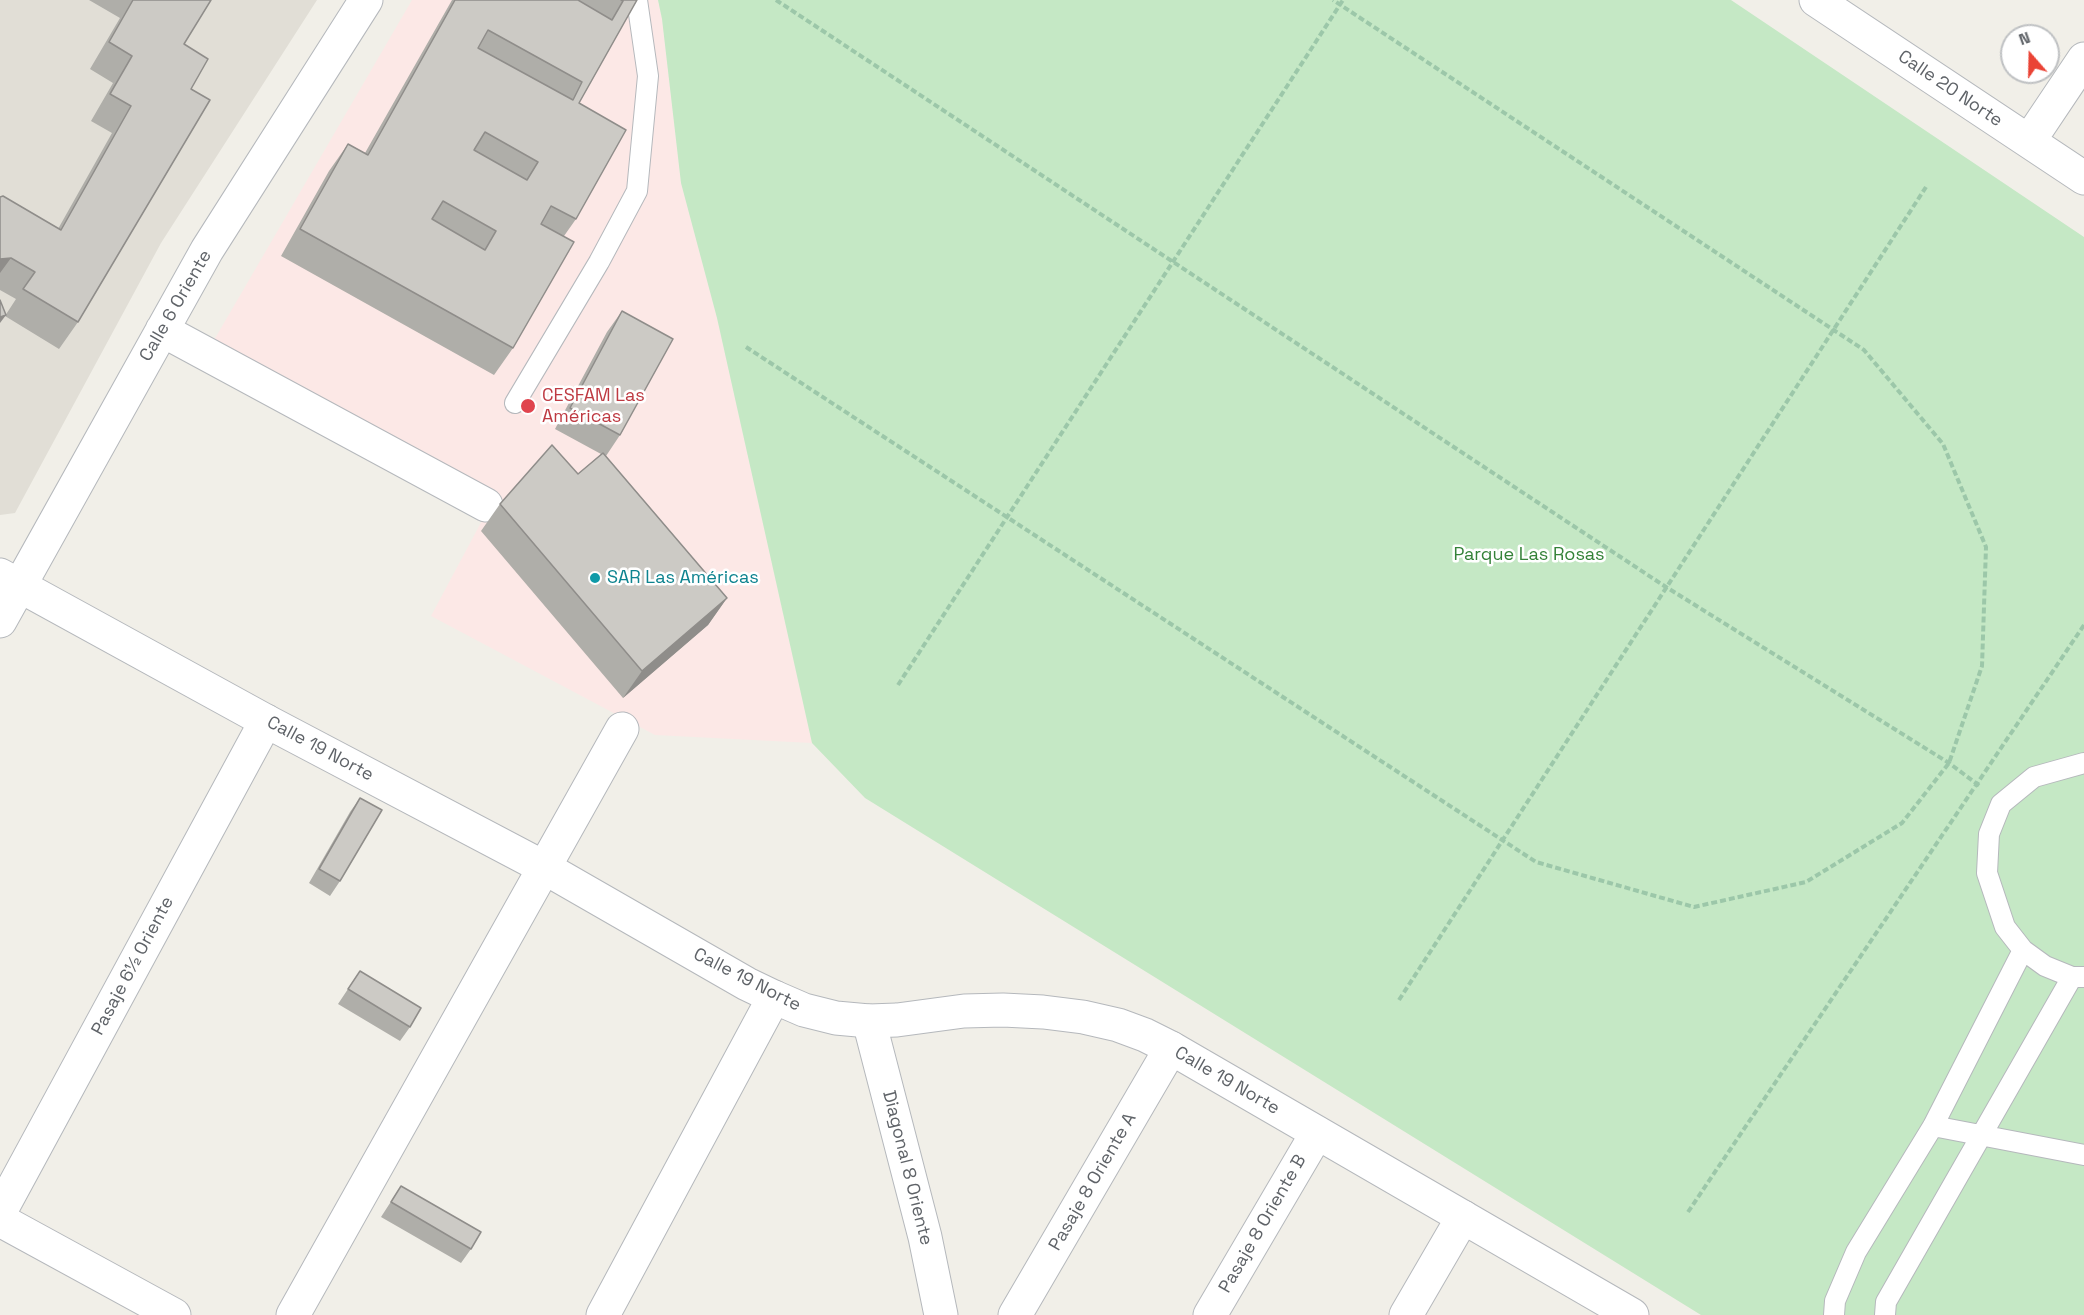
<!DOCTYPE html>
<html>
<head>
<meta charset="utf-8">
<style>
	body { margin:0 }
	#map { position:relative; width:2084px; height:1315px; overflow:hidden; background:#f1efe8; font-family:"Space Grotesk",sans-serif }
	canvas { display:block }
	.north { position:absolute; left:2000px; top:24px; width:60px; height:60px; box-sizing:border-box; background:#fff; border:2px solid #bfc1c3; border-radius:50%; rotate:340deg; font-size:16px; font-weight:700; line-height:24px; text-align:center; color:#5f6368 }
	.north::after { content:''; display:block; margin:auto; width:21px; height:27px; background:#ea4335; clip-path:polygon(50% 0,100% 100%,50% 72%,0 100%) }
</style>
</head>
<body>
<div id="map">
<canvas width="2084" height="1315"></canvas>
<div class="north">N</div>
</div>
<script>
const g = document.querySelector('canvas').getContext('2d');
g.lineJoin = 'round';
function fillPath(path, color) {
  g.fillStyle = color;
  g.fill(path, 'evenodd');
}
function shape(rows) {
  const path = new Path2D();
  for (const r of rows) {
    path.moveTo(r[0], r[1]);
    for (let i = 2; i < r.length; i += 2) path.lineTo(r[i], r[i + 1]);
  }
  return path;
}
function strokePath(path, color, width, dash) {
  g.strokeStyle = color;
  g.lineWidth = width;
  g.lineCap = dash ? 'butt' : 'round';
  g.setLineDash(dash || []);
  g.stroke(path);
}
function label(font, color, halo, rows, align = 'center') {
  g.font = font + ' "Space Grotesk",sans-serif';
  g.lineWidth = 5;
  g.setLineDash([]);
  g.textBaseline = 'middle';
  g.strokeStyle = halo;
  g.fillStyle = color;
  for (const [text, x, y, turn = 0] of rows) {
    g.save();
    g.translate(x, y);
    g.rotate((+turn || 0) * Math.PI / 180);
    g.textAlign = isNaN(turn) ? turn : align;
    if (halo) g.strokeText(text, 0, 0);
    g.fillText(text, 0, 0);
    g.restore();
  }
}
fillPath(shape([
	[0,0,317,0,161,243,15,513,0,515]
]), '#e1ded6');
fillPath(shape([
	[412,0,658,0,662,19,681,183,717,318,812,743,655,735,431,616,493,500,210,347]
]), '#fce8e6');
fillPath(shape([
	[658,0,1731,0,2084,237,2084,1315,1701,1315,865,798,812,743,717,318,681,183,662,19]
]), '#c5e8c5');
const service = shape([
	[515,403,599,262,637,191,648,76,637,0],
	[2084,763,2034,777,2001,804,1989,834,1987,873,2005,927,2023,950,2045,966,2072,977,2084,977],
	[1933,1126,2084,1155],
	[1834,1315,1835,1301,1856,1252,1933,1126,2023,950],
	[1885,1315,1886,1302,2072,977]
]);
const minor = shape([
	[1816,0,2084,178],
	[2029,141,2084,59],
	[162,330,486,505],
	[0,621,207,250,366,0],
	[869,1021,925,1237,941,1315],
	[0,1212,266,721],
	[0,1220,174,1315],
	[293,1315,622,729],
	[603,1315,774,997],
	[1015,1315,1171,1048],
	[1210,1315,1317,1133],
	[1406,1315,1463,1217]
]);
const tertiary = shape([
	[0,575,266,721,545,868,747,984,774,997,804,1010,836,1018,869,1021,897,1020,964,1011,1003,1010,1043,1012,1083,1017,1118,1025,1145,1035,1171,1048,1632,1315]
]);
strokePath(service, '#b5b8bc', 22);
strokePath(minor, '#b5b8bc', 35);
strokePath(tertiary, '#b5b8bc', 35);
strokePath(shape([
	[776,0,1666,587,1949,763,1981,787],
	[746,347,1536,862,1694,907,1806,882,1902,823,1949,763,1982,666,1986,547,1943,444,1864,350,1333,0],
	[898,685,1343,0],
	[1399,1000,1926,187],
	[1688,1212,2084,625]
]), '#9cc7a9', 4, [6, 3]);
strokePath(service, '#fff', 20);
strokePath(minor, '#fff', 33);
strokePath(tertiary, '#fff', 33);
fillPath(shape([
	[89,0,211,0,184,44,191,89,78,322,59,349,5,316,16,299,0,290,0,197,58,229,112,133,91,121,113,83,90,69,120,18],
	[452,0,637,0,579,103,576,219,564,236,513,348,494,375,281,256,329,171,348,144,365,153],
	[622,311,620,435,606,456,727,598,708,625,623,698,481,531,500,504,578,474,601,454,555,429,607,332],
	[360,798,340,881,330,896,309,883,350,812],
	[360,971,410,1027,400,1041,338,1004],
	[401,1186,471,1249,461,1263,381,1217]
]), '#afaea9');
fillPath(shape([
	[11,258,0,273,0,259],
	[6,315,0,323,0,317],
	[727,598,708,625,623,698,642,671]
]), '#8f8d8a');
const building = shape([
	[133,0,211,0,184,44,208,59,191,89,210,100,78,322,23,289,35,272,11,258,0,259,0,197,3,196,61,230,131,106,110,94,132,56,109,42,133,0],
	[455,0,578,0,612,20,623,1,621,0,637,0,579,103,626,130,576,219,551,206,541,224,574,242,513,348,300,229,348,144,368,155,455,0],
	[488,30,582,82,573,100,478,48,488,30],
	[485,132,538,162,527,180,474,150,485,132],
	[443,201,496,231,485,250,432,219,443,201],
	[0,300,6,315,0,317,0,300],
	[622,311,673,339,620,435,570,408,622,311],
	[552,445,578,474,603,453,727,598,642,671,500,504,552,445],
	[360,798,382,810,340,881,319,869,360,798],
	[360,971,421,1008,410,1027,348,989,360,971],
	[401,1186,481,1232,471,1249,391,1202,401,1186]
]);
fillPath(building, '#cccac5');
strokePath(building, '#8f8d8a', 1.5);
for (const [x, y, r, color] of [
	[528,406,8,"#e0444e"],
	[595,578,6,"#0f9aa8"]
]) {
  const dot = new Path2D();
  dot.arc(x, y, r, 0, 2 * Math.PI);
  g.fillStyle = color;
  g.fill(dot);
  strokePath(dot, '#fff', 2);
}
label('18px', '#5f6368', '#fff', [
	["Calle 20 Norte",1950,89,34],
	["Calle 6 Oriente",176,306,-60],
	["Calle 19 Norte",320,749,28],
	["Pasaje 6½ Oriente",133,966,-62],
	["Calle 19 Norte",747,980,27],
	["Calle 19 Norte",1227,1081,30],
	["Diagonal 8 Oriente",907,1168,76],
	["Pasaje 8 Oriente A",1093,1182,-60],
	["Pasaje 8 Oriente B",1263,1224,-60]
]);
label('18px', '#be3a42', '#fff', [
	["CESFAM Las",542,396],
	["Américas",542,417]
], 'left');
label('18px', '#348238', '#fff', [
	["Parque Las Rosas",1529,555]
]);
label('18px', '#0d838f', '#fff', [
	["SAR Las Américas",607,578]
], 'left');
</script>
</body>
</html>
